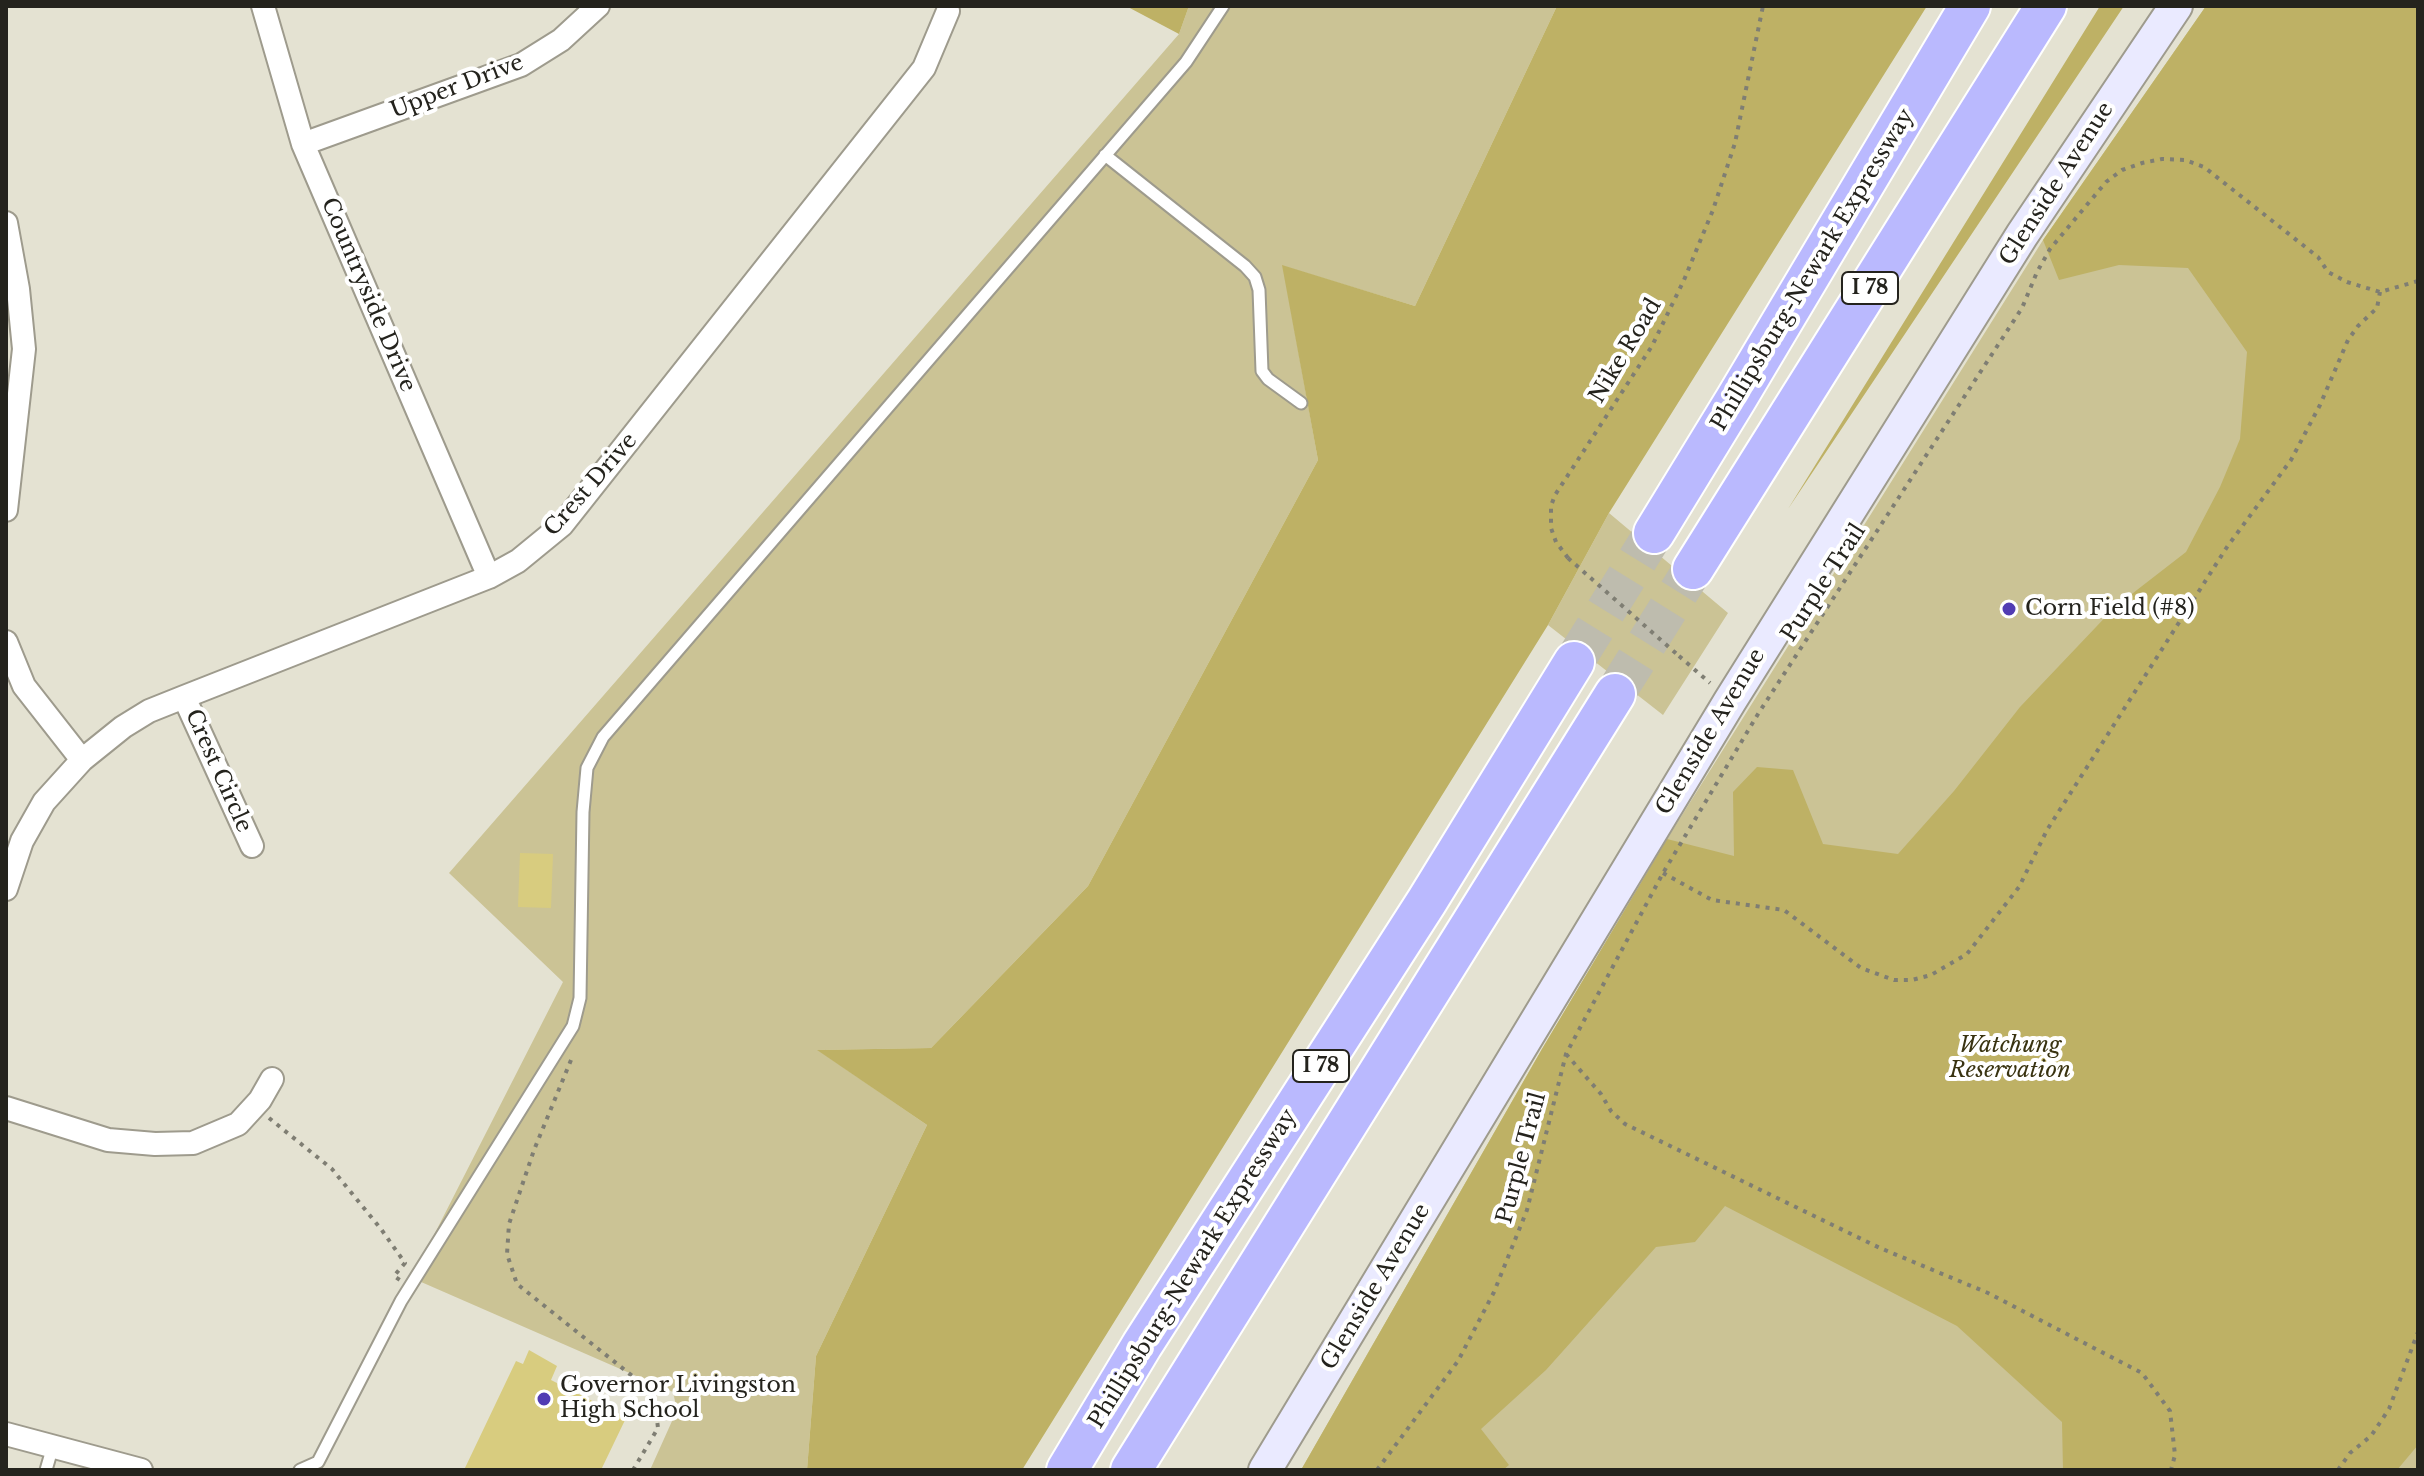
<!DOCTYPE html>
<html>
<head>
<meta charset="utf-8">
<style>
	body { margin:0 }
	#map { position:relative; width:2424px; height:1476px; overflow:hidden; background:#e4e2d2; font-family:"Libre Baskerville",serif }
	canvas { display:block }
	.frame { position:absolute; inset:0; border:8px solid #24231d; pointer-events:none }
</style>
</head>
<body>
<div id="map">
<canvas width="2424" height="1476"></canvas>
<div class="frame"></div>
</div>
<script>
const g = document.querySelector('canvas').getContext('2d');
g.lineJoin = 'round';
function fillPath(path, color) {
  g.fillStyle = color;
  g.fill(path, 'evenodd');
}
function shape(rows) {
  const path = new Path2D();
  for (const r of rows) {
    path.moveTo(r[0], r[1]);
    for (let i = 2; i < r.length; i += 2) path.lineTo(r[i], r[i + 1]);
  }
  return path;
}
function strokePath(path, color, width, dash) {
  g.strokeStyle = color;
  g.lineWidth = width;
  g.lineCap = dash ? 'butt' : 'round';
  g.setLineDash(dash || []);
  g.stroke(path);
}
function label(font, color, halo, rows, align = 'center') {
  g.font = font + ' "Libre Baskerville",serif';
  g.lineWidth = 8;
  g.setLineDash([]);
  g.textBaseline = 'middle';
  g.strokeStyle = halo;
  g.fillStyle = color;
  for (const [text, x, y, turn = 0] of rows) {
    g.save();
    g.translate(x, y);
    g.rotate((+turn || 0) * Math.PI / 180);
    g.textAlign = isNaN(turn) ? turn : align;
    if (halo) g.strokeText(text, 0, 0);
    g.fillText(text, 0, 0);
    g.restore();
  }
}
fillPath(shape([
	[1189,6,1557,6,1415,306,1283,266,1318,460,1088,886,931,1048,818,1050,927,1125,816,1356,807,1470,650,1470,677,1410,673,1392,412,1278,563,982,449,873,1179,34],
	[2206,6,2418,6,2418,1470,1301,1470,1542,1049,1667,839,2043,240],
	[1609,513,1728,613,1663,715,1548,625]
]), '#cbc395');
fillPath(shape([
	[1126,6,1189,6,1179,34],
	[1557,6,1927,6,1609,513,1548,625,1022,1470,807,1470,816,1356,927,1125,817,1050,931,1048,1088,886,1318,460,1282,265,1415,306],
	[2100,6,2124,6,1788,509],
	[2206,6,2418,6,2418,1445,2397,1470,2063,1470,2062,1422,1957,1326,1725,1206,1695,1242,1656,1247,1546,1370,1481,1429,1509,1465,1503,1470,1301,1470,1542,1049,1667,839,1734,856,1733,792,1757,767,1793,770,1823,844,1898,854,1954,791,2020,707,2115,607,2186,552,2220,487,2240,439,2247,352,2188,268,2119,265,2059,280,2043,240]
]), '#beb165');
fillPath(shape([
	[520,853,553,854,551,908,518,907],
	[529,1350,557,1366,551,1380,626,1418,601,1470,464,1470,516,1361,523,1364]
]), '#d8cc7f');
strokePath(shape([
	[1574,662,1654,533],
	[1615,694,1693,569]
]), '#bebcae', 40, [40, 20]);
const lane = shape([
	[1105,155,1245,266,1255,277,1259,290,1262,371,1268,379,1301,403],
	[46,1470,53,1446],
	[300,1470,318,1462,401,1301,573,1026,580,998,583,812,587,768,603,737,1186,62,1223,6]
]);
const street = shape([
	[263,6,303,144,489,577],
	[303,144,521,65,561,40,598,6],
	[6,223,18,289,24,349,6,510],
	[6,642,24,686,82,760],
	[184,697,252,846],
	[6,889,22,841,44,802,82,760,123,727,149,711,184,697,489,577,518,561,562,525,924,68,948,11],
	[6,1108,108,1140,155,1144,193,1143,238,1124,260,1100,272,1079],
	[6,1434,141,1470]
]);
const secondary = shape([
	[1265,1470,1730,701,2022,235,2176,6]
]);
const highway = shape([
	[1654,533,1736,399,1970,6],
	[1693,569,2046,6],
	[1067,1470,1142,1345,1427,901,1574,662],
	[1131,1470,1615,694]
]);
strokePath(lane, '#9e9b8d', 15);
strokePath(street, '#9e9b8d', 26);
strokePath(secondary, '#9e9b8d', 36);
strokePath(highway, '#fff', 44);
strokePath(shape([
	[1568,558,1556,542,1551,528,1551,506,1555,495,1652,346,1684,280,1713,210,1735,143,1763,6],
	[1679,656,1710,683],
	[1663,873,1712,900,1784,910,1861,968,1894,980,1912,980,1931,975,1967,954,2019,887,2047,830,2227,547,2291,460,2320,405,2348,340,2358,326,2377,308,2380,292],
	[1566,1054,1601,1094,1611,1111,1625,1124,1880,1248,1988,1293,2142,1373,2170,1411,2175,1455,2171,1470],
	[571,1060,534,1150,509,1224,507,1254,517,1284,636,1379,655,1404,658,1428,633,1470],
	[269,1118,332,1169,381,1229,405,1263,394,1276,400,1280],
	[1377,1470,1458,1361,1494,1292,1527,1210,1566,1054,1663,873,1758,714,2022,308,2037,272,2050,249,2106,182,2122,170,2142,163,2162,159,2185,160,2204,167,2318,257,2328,272,2347,282,2380,292,2418,281],
	[2338,1470,2350,1453,2371,1436,2389,1409,2418,1332]
]), '#7f7e73', 4, [4, 6]);
strokePath(lane, '#fff', 11);
strokePath(street, '#fff', 22);
strokePath(secondary, '#eaeaff', 32);
strokePath(highway, '#bab9fe', 40);
strokePath(shape([
	[1568,558,1679,656]
]), '#7f7e73', 4, [4, 6]);
for (const [x, y, r, color] of [
	[2009,609,8,"#513cb3"],
	[544,1399,8,"#513cb3"]
]) {
  const dot = new Path2D();
  dot.arc(x, y, r, 0, 2 * Math.PI);
  g.fillStyle = color;
  g.fill(dot);
  strokePath(dot, '#fff', 3);
}
for (const [x, y, w] of [
	[1870,288,56],
	[1321,1066,56]
]) {
  const box = new Path2D();
  box.roundRect(x - w / 2, y - 16, w, 32, 6);
  g.fillStyle = '#fff';
  g.fill(box);
  strokePath(box, '#24231d', 2);
}
label('bold 20px', '#24231d', null, [
	["I 78",1870,288],
	["I 78",1321,1066]
]);
label('22px', '#24231d', '#fff', [
	["Upper Drive",457,87,-21],
	["Glenside Avenue",2057,184,-57],
	["Phillipsburg-Newark Expressway",1813,270,-59],
	["Countryside Drive",368,295,67],
	["Nike Road",1626,351,-59],
	["Crest Drive",591,485,-49],
	["Purple Trail",1824,583,-57],
	["Glenside Avenue",1711,732,-59],
	["Crest Circle",218,771,66],
	["Purple Trail",1522,1158,-75],
	["Phillipsburg-Newark Expressway",1193,1269,-58],
	["Glenside Avenue",1376,1287,-59]
]);
label('22px', '#24231d', '#fff', [
	["Corn Field (#8)",2025,609],
	["Governor Livingston",560,1386],
	["High School",560,1411]
], 'left');
label('italic 22px', '#393311', '#fff', [
	["Watchung",2010,1046],
	["Reservation",2010,1071]
]);
</script>
</body>
</html>
